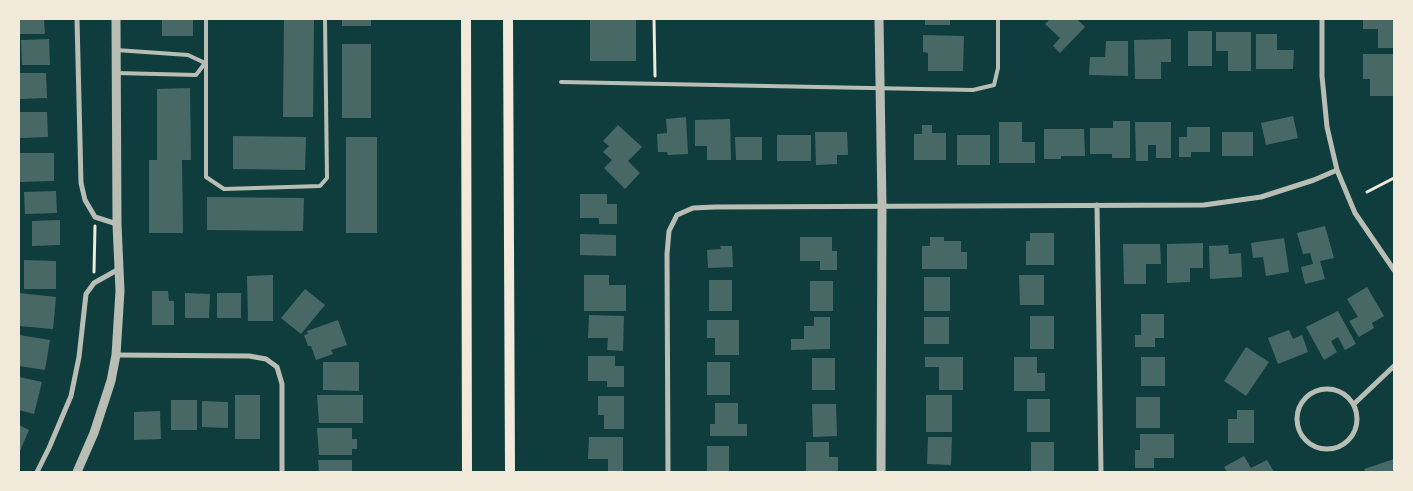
<!DOCTYPE html>
<html>
<head>
<meta charset="utf-8">
<style>
	body { margin:0 }
	#map { position:relative; width:1413px; height:491px; overflow:hidden; background:#0f3d3e; font-family:Poppins,sans-serif }
	canvas { display:block }
	.frame { position:absolute; inset:0; border:20px solid #f1e9da; pointer-events:none }
</style>
</head>
<body>
<div id="map">
<canvas width="1413" height="491"></canvas>
<div class="frame"></div>
</div>
<script>
const g = document.querySelector('canvas').getContext('2d');
g.lineJoin = 'round';
function fillPath(path, color) {
  g.fillStyle = color;
  g.fill(path, 'evenodd');
}
function shape(rows) {
  const path = new Path2D();
  for (const r of rows) {
    if (r.length === 3) {
      path.moveTo(r[0] + r[2], r[1]);
      path.arc(r[0], r[1], r[2], 0, 2 * Math.PI);
      continue;
    }
    path.moveTo(r[0], r[1]);
    for (let i = 2; i < r.length; i += 2) path.lineTo(r[i], r[i + 1]);
  }
  return path;
}
function strokePath(path, color, width, dash) {
  g.strokeStyle = color;
  g.lineWidth = width;
  g.lineCap = dash ? 'butt' : 'round';
  g.setLineDash(dash || []);
  g.stroke(path);
}
fillPath(shape([
	[19,19,44,19,45,34,19,34],
	[162,19,193,19,193,36,162,36],
	[284,19,314,19,313,117,283,117],
	[342,19,371,19,371,26,342,26],
	[590,19,636,19,636,61,590,61],
	[925,19,950,19,950,25,925,25],
	[1050,19,1077,19,1085,27,1060,53,1053,46,1060,38,1045,24],
	[1363,19,1394,19,1394,48,1378,48,1378,29,1363,29],
	[1188,31,1212,31,1212,66,1188,66],
	[1216,32,1251,32,1251,71,1228,71,1228,51,1216,51],
	[1256,34,1277,34,1277,50,1294,50,1293,69,1256,69],
	[923,35,964,36,963,71,928,71,928,53,923,52],
	[49,39,50,65,22,65,21,40],
	[1171,39,1171,62,1161,62,1161,79,1135,79,1134,40],
	[1106,41,1128,41,1128,76,1089,75,1090,57,1105,57],
	[342,44,371,44,371,118,342,118],
	[1363,54,1393,54,1394,96,1370,96,1370,79,1363,79],
	[19,73,46,73,47,98,19,99],
	[190,88,191,160,182,160,183,233,149,233,149,160,157,160,157,89],
	[19,112,47,112,48,137,20,138],
	[1293,116,1298,138,1266,145,1261,123],
	[686,117,688,154,668,155,667,152,658,152,657,134,667,133,666,119],
	[730,119,731,160,707,160,707,146,695,146,695,120],
	[1113,121,1130,121,1130,158,1112,158,1112,154,1090,154,1090,128,1113,128],
	[999,122,1022,122,1022,142,1035,142,1035,163,999,163],
	[1135,122,1171,122,1171,158,1156,158,1156,145,1148,145,1148,161,1136,161],
	[618,125,642,147,628,161,640,173,625,189,604,168,612,160,603,152,609,146,603,141],
	[922,125,932,125,932,133,946,133,946,160,914,160,914,134,922,134],
	[1187,127,1210,127,1210,152,1191,152,1191,157,1179,157,1179,137,1187,137],
	[1044,129,1084,129,1085,156,1061,156,1061,159,1044,159],
	[815,132,847,132,848,155,837,155,837,164,816,165],
	[1222,132,1253,132,1253,156,1222,156],
	[777,135,811,135,811,161,777,161],
	[957,135,990,135,990,165,957,165],
	[233,136,306,137,305,170,233,169],
	[346,137,377,137,377,233,346,233],
	[735,137,762,137,762,160,736,160],
	[19,153,54,153,54,181,19,182],
	[56,191,57,213,25,214,24,192],
	[580,194,607,194,607,204,617,204,617,224,599,224,599,218,580,218],
	[207,197,304,198,303,231,207,230],
	[60,220,60,245,32,246,32,221],
	[1325,226,1334,258,1320,261,1325,279,1305,284,1301,267,1313,264,1310,253,1303,254,1297,233],
	[1030,233,1054,233,1054,265,1026,265,1026,241,1030,241],
	[580,234,616,235,616,256,580,255],
	[800,237,832,237,832,251,837,251,837,270,820,270,820,261,800,261],
	[930,237,944,237,944,241,961,241,961,252,967,252,967,269,922,269,922,246,930,246],
	[1284,238,1289,272,1266,276,1263,257,1253,258,1251,243],
	[1203,243,1203,268,1190,268,1190,282,1167,283,1167,244],
	[1123,244,1160,244,1161,264,1146,264,1146,284,1124,284],
	[1228,245,1229,254,1241,253,1242,277,1210,279,1209,246],
	[720,246,732,246,733,267,708,268,707,250,721,249],
	[24,260,56,261,56,289,24,289],
	[273,275,273,321,248,321,247,276],
	[584,275,609,275,609,285,626,285,626,311,584,311],
	[1019,275,1044,275,1044,305,1020,305],
	[924,277,950,277,950,311,924,311],
	[709,280,732,280,732,311,709,311],
	[810,281,833,281,833,311,810,311],
	[1367,287,1384,316,1372,323,1374,328,1359,337,1349,321,1358,317,1347,299],
	[305,289,325,305,301,334,281,318],
	[152,291,168,291,169,301,174,301,174,325,152,325],
	[19,293,56,297,53,329,19,326],
	[185,293,210,294,209,318,185,318],
	[217,293,241,293,241,318,217,318],
	[1338,311,1356,344,1345,350,1338,337,1331,341,1337,352,1324,360,1306,327],
	[1141,314,1164,314,1164,338,1155,338,1155,347,1135,347,1135,335,1141,335],
	[589,315,624,316,623,351,607,350,608,338,588,338],
	[1030,316,1054,316,1054,349,1030,349],
	[814,317,830,317,830,349,791,350,791,339,804,339,804,326,814,326],
	[924,317,949,317,949,344,924,344],
	[338,320,347,345,331,350,333,354,316,360,311,346,308,346,304,335,308,334,307,331],
	[707,320,739,320,739,355,715,355,715,338,707,338],
	[1289,330,1293,339,1302,335,1308,352,1278,364,1268,338],
	[19,335,50,340,45,370,19,366],
	[1246,347,1269,362,1246,396,1224,381],
	[588,356,615,356,615,366,624,366,624,387,607,387,607,381,588,381],
	[925,357,963,357,963,390,939,390,939,367,925,367],
	[1014,357,1037,357,1037,373,1045,373,1045,391,1014,391],
	[1141,357,1165,357,1165,386,1141,386],
	[812,358,835,358,835,390,812,390],
	[323,362,359,362,359,391,323,390],
	[707,362,730,362,730,395,707,395],
	[19,377,42,382,34,414,19,410],
	[235,395,260,395,260,439,235,439],
	[317,395,363,395,363,423,319,423],
	[926,395,952,395,952,432,926,432],
	[598,396,624,396,624,429,604,429,604,415,598,415],
	[1136,397,1160,397,1160,428,1136,428],
	[1027,399,1050,399,1050,432,1027,432],
	[171,400,197,400,197,430,171,430],
	[202,401,228,402,228,428,202,427],
	[715,403,738,403,738,424,747,424,747,436,710,436,710,424,715,424],
	[812,404,836,404,837,436,813,437],
	[1237,410,1254,410,1254,443,1228,443,1228,419,1237,419],
	[160,411,161,439,134,440,134,412],
	[19,425,29,430,19,453],
	[317,428,352,428,352,439,357,439,357,449,352,449,352,455,319,455],
	[1140,434,1174,434,1174,458,1154,458,1154,468,1135,468,1135,450,1140,450],
	[589,437,623,437,623,471,608,471,608,459,588,459],
	[928,437,952,437,951,465,927,464],
	[806,442,829,442,829,457,838,457,838,472,806,472],
	[1031,442,1054,442,1054,472,1031,472],
	[707,446,729,446,729,472,707,472],
	[1244,456,1251,468,1267,460,1274,472,1227,472,1224,467],
	[1394,459,1394,472,1365,472,1364,469],
	[318,460,352,460,352,472,319,472]
]), '#486865');
strokePath(shape([
	[654,19,655,76],
	[1367,192,1394,178],
	[94,272,95,226]
]), '#f1e9da', 3);
strokePath(shape([
	[206,19,206,177,224,189,320,186,327,178,325,19],
	[116,50,188,55,205,63,196,75,116,73],
	[561,82,973,90,994,85,998,68,998,19]
]), '#b8beb3', 4);
strokePath(shape([
	[77,19,81,183,85,200,95,217,117,224],
	[1322,19,1322,76,1327,127,1337,170,1355,213,1394,270],
	[1097,205,1101,472],
	[116,355,249,356,266,359,277,367,282,384,282,472],
	[1327,419,30],
	[1354,404,1394,366],
	[37,472,49,448,71,396,79,357,86,294,94,283,119,269],
	[668,472,667,254,669,231,677,215,693,208,715,207,1204,205,1261,197,1314,180,1337,170]
]), '#b8beb3', 5);
strokePath(shape([
	[879,19,882,207,881,472],
	[77,472,94,433,111,381,116,355,120,291,117,224,116,19]
]), '#b8beb3', 9);
strokePath(shape([
	[466,19,467,472],
	[508,19,510,472]
]), '#f1e9da', 10);
</script>
</body>
</html>
